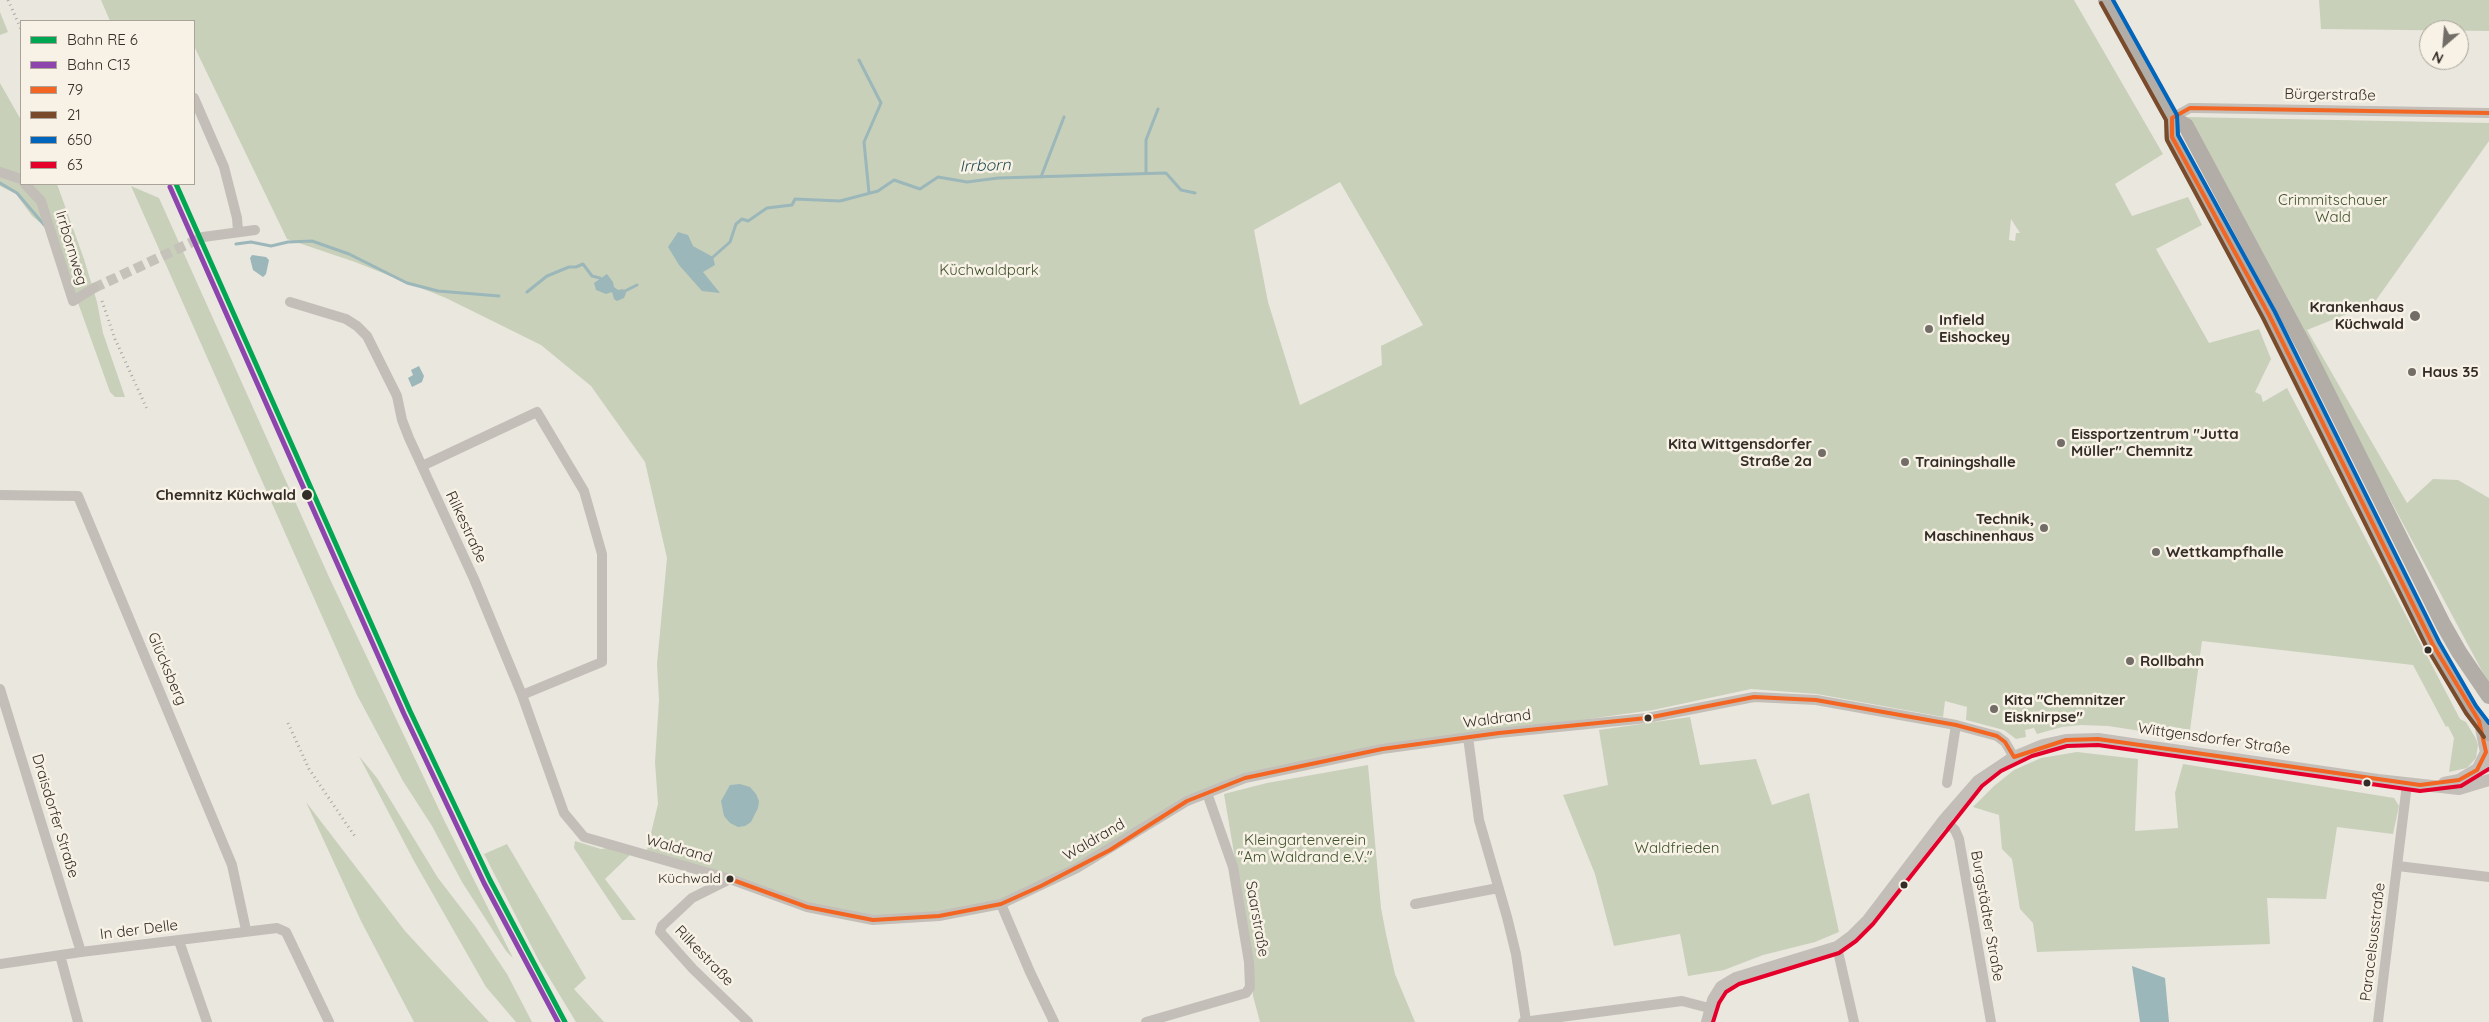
<!DOCTYPE html>
<html>
<head>
<meta charset="utf-8">
<style>
	body { margin:0 }
	#map { position:relative; width:2489px; height:1022px; overflow:hidden; background:#eae7df; font-family:Quicksand,sans-serif }
	canvas { display:block }
	.legend { position:absolute; left:20px; top:20px; width:175px; height:165px; box-sizing:border-box; background:#f7f2e5; border:1px solid #a9a399; margin:0; padding:6px 9px; list-style:none; font-size:15px; color:#332c27 }
	.legend li { display:flex; align-items:center; gap:10px; height:25px }
	.legend b { width:25px; border:1px solid #a9a399 }
	.north { position:absolute; left:2419px; top:20px; width:50px; height:50px; box-sizing:border-box; background:#f7f2e5; border:1px solid #a9a399; border-radius:50%; rotate:207deg; font-size:14px; font-weight:700; line-height:20px; text-align:center; color:#332c27 }
	.north::after { content:''; display:block; margin:auto; width:18px; height:22px; background:#736d67; clip-path:polygon(50% 0,100% 100%,50% 72%,0 100%) }
</style>
</head>
<body>
<div id="map">
<canvas width="2489" height="1022"></canvas>
<ul class="legend">
<li><b style="height:6px;background:#00a651"></b>Bahn RE 6</li>
<li><b style="height:6px;background:#8e44ad"></b>Bahn C13</li>
<li><b style="height:6px;background:#f26522"></b>79</li>
<li><b style="height:6px;background:#7a4b2a"></b>21</li>
<li><b style="height:6px;background:#0065bd"></b>650</li>
<li><b style="height:6px;background:#e4002b"></b>63</li>
</ul>
<div class="north">N</div>
</div>
<script>
const g = document.querySelector('canvas').getContext('2d');
g.lineJoin = 'round';
function fillPath(path, color) {
  g.fillStyle = color;
  g.fill(path, 'evenodd');
}
function shape(rows) {
  const path = new Path2D();
  for (const r of rows) {
    path.moveTo(r[0], r[1]);
    for (let i = 2; i < r.length; i += 2) path.lineTo(r[i], r[i + 1]);
  }
  return path;
}
function strokePath(path, color, width, dash) {
  g.strokeStyle = color;
  g.lineWidth = width;
  g.lineCap = dash ? 'butt' : 'round';
  g.setLineDash(dash || []);
  g.stroke(path);
}
function label(font, color, halo, rows, align = 'center') {
  g.font = font + ' Quicksand,sans-serif';
  g.lineWidth = 5;
  g.setLineDash([]);
  g.textBaseline = 'middle';
  g.strokeStyle = halo;
  g.fillStyle = color;
  for (const [text, x, y, turn = 0] of rows) {
    g.save();
    g.translate(x, y);
    g.rotate((+turn || 0) * Math.PI / 180);
    g.textAlign = isNaN(turn) ? turn : align;
    if (halo) g.strokeText(text, 0, 0);
    g.fillText(text, 0, 0);
    g.restore();
  }
}
fillPath(shape([
	[101,0,2074,0,2163,154,2115,184,2132,216,2188,197,2202,225,2156,249,2209,343,2259,329,2271,359,2255,392,2261,395,2263,402,2287,388,2460,719,2466,722,2476,739,2478,745,2476,758,2467,768,2449,772,2454,738,2448,726,2446,727,2413,665,2202,641,2190,730,2169,726,2167,735,2108,726,2081,725,2062,727,2037,734,2034,728,2025,730,2026,737,2016,739,2004,730,1966,720,1967,707,1945,701,1943,717,1817,694,1751,689,1653,710,1467,736,1245,773,1110,848,1003,901,941,912,871,916,806,904,646,854,658,804,655,762,659,700,657,664,667,558,645,462,591,386,541,345,446,298,355,262,287,239,194,46,194,21,110,21],
	[1340,182,1423,325,1381,346,1382,365,1300,405,1268,302,1254,230],
	[2011,219,2020,233,2016,233,2015,241,2009,240],
	[2319,0,2489,0,2489,31,2321,29],
	[0,12,8,32,0,35],
	[0,83,21,120,21,184,57,184,84,259,97,302,103,333,125,397,115,397,110,392,53,233,32,216,16,194,0,186],
	[2185,117,2489,123,2489,141,2374,303,2307,330,2407,503,2433,479,2458,480,2489,498,2489,684],
	[131,186,159,198,329,577,444,820,513,958,506,951,462,882,432,826,403,781,357,695],
	[1690,717,1700,765,1756,759,1772,805,1809,793,1839,932,1815,942,1763,955,1724,970,1688,976,1680,934,1614,946,1595,874,1563,795,1608,785,1599,730],
	[2077,752,2138,759,2135,831,2178,828,2175,793,2183,764,2394,798,2399,806,2393,834,2337,827,2326,899,2267,898,2270,944,2037,952,2033,923,2020,909,2012,859,2002,849,1999,815,1973,807,1994,786,2014,770,2041,758],
	[359,756,377,778,438,878,475,926,507,974,532,1022,516,1022,486,987,414,861],
	[1368,765,1381,908,1386,934,1395,974,1415,1022,1260,1022,1253,996,1247,930,1224,794,1267,783],
	[306,802,405,931,489,1022,414,1022,361,921],
	[575,841,601,849,607,848,631,854,605,879,636,920,622,920,574,848],
	[507,844,586,978,574,989,604,1022,576,1022,539,961,484,854]
]), '#c8d0ba');
fillPath(shape([
	[678,232,688,235,693,246,713,257,715,265,703,272,720,293,702,291,679,265,668,247],
	[252,255,266,257,269,260,266,274,263,277,253,270,250,258],
	[607,274,613,282,614,287,618,290,623,289,626,293,624,298,617,301,614,299,612,292,606,294,596,290,594,283],
	[419,366,424,376,422,382,412,387,408,378,413,375,411,370],
	[740,784,750,787,756,794,759,801,758,808,751,822,745,826,738,827,730,823,724,816,721,801,730,785],
	[2132,966,2165,978,2169,1022,2140,1022]
]), '#9cb7ba');
strokePath(shape([
	[859,60,881,103,864,142,869,193],
	[1146,173,1146,140,1158,109],
	[1041,177,1064,117],
	[0,183,17,193,46,227],
	[236,244,251,242,271,246,288,242,312,241,349,254,407,283,438,291,499,296],
	[713,257,730,242,736,224,742,219,748,221,767,208,792,205,795,199,840,201,878,191,894,180,920,189,938,177,967,182,998,178,1166,173,1181,190,1195,193],
	[625,291,637,285],
	[527,292,547,276,569,267,576,267,583,264,592,276,600,278]
]), '#9cb7ba', 3);
strokePath(shape([
	[94,288,203,237]
]), '#c5c2ba', 10, [10, 5]);
strokePath(shape([
	[194,98,224,167,237,218,238,231],
	[2172,118,2190,108,2196,108,2489,113],
	[0,172,21,179],
	[25,184,41,201,73,301,94,288],
	[203,237,255,230],
	[290,302,346,319,357,326,367,336,397,396,402,420,409,438,474,579,522,695,564,813,584,837,730,879,807,907,873,920,939,916,1001,904,1077,868,1187,801,1245,778,1382,749,1499,733,1647,718,1754,697,1816,700,1956,725,1997,736,2005,742,2014,757],
	[422,466,537,412,584,491,602,554,602,662,522,695],
	[0,495,78,496,232,865,246,930],
	[0,689,81,952],
	[1468,737,1479,820,1507,917,1516,954,1526,1021],
	[1947,783,1956,725],
	[1944,820,1955,830,1959,839,1991,1022],
	[2398,866,2489,877],
	[730,879,692,898,662,926,660,932,693,969,748,1022],
	[1001,904,1030,972,1054,1022],
	[1415,904,1498,888],
	[179,941,207,1022],
	[1837,947,1854,1022],
	[60,955,78,1022],
	[0,964,81,952,277,928,286,932,329,1022],
	[1146,1022,1246,993,1250,987,1249,962,1233,867,1207,793],
	[1523,1022,1682,1001,1709,1008],
	[2378,1022,2407,784]
]), '#c3beb8', 10);
strokePath(shape([
	[2478,768,2486,752,2480,723],
	[2444,783,2459,780,2489,762],
	[1707,1022,1713,1000,1721,987,1736,978,1837,947,1852,936,1868,920,1944,820,1978,781,2014,757,2043,745,2066,740,2098,739,2378,780,2459,789,2489,780]
]), '#c3beb8', 12);
strokePath(shape([
	[2106,0,2172,118,2186,126,2193,139,2304,346,2443,624,2459,652,2489,696],
	[2172,118,2172,137,2269,315,2433,645,2471,710,2489,733]
]), '#b2ada7', 16);
strokePath(shape([
	[8,0,21,29],
	[102,301,115,339,147,409],
	[288,723,309,769,356,838]
]), '#aba7a2', 3, [1, 4]);
strokePath(shape([
	[2172,118,2190,108,2489,113],
	[2014,757,2066,740,2098,739,2420,785,2459,780,2477,770,2486,752,2479,721,2433,645,2269,315,2172,137,2172,118],
	[730,879,807,907,873,920,939,916,1001,904,1041,886,1110,850,1187,801,1245,778,1382,749,1499,733,1647,718,1754,697,1816,700,1956,725,1997,736,2005,742,2014,757]
]), '#f26522', 4);
strokePath(shape([
	[2101,3,2166,120,2167,140,2263,318,2427,648,2466,713,2484,737]
]), '#7a4b2a', 4);
strokePath(shape([
	[2113,0,2177,115,2178,135,2275,312,2439,642,2476,706,2489,723]
]), '#0065bd', 4);
strokePath(shape([
	[1713,1022,1719,1003,1726,992,1739,984,1839,953,1856,941,1873,924,1982,786,2001,771,2032,756,2067,746,2098,745,2420,791,2461,786,2489,769]
]), '#e4002b', 4);
strokePath(shape([
	[176,184,410,711,490,880,565,1022]
]), '#00a651', 5);
strokePath(shape([
	[170,187,404,714,484,883,558,1022]
]), '#8e44ad', 5);
for (const [x, y, r, color] of [
	[2415,316,6,"#736d67"],
	[1929,329,5,"#736d67"],
	[2412,372,5,"#736d67"],
	[2061,443,5,"#736d67"],
	[1822,453,5,"#736d67"],
	[1905,462,5,"#736d67"],
	[307,495,6,"#332c27"],
	[2044,528,5,"#736d67"],
	[2156,552,5,"#736d67"],
	[2428,650,4.5,"#332c27"],
	[2130,661,5,"#736d67"],
	[1994,709,5,"#736d67"],
	[1648,718,4.5,"#332c27"],
	[2367,783,4.5,"#332c27"],
	[730,879,4.5,"#332c27"],
	[1904,885,4.5,"#332c27"]
]) {
  const dot = new Path2D();
  dot.arc(x, y, r, 0, 2 * Math.PI);
  g.fillStyle = color;
  g.fill(dot);
  strokePath(dot, '#f7f2e5', 2);
}
label('14px', '#332c27', '#f7f2e5', [
	["Küchwald",721,879]
], 'right');
label('15px', '#332c27', '#f7f2e5', [
	["Bürgerstraße",2330,95,1],
	["Irrbornweg",71,248,73],
	["Rilkestraße",466,527,65],
	["Glücksberg",167,669,67],
	["Waldrand",1497,719,-7],
	["Wittgensdorfer Straße",2214,739,8],
	["Draisdorfer Straße",55,816,73],
	["Waldrand",1094,840,-30],
	["Waldrand",679,849,16],
	["Burgstädter Straße",1987,916,80],
	["Saarstraße",1257,919,80],
	["In der Delle",139,930,-7],
	["Paracelsusstraße",2373,942,-83],
	["Rilkestraße",704,956,46]
]);
label('15px', '#3e502c', '#f7f2e5', [
	["Crimmitschauer",2333,200],
	["Wald",2333,217],
	["Küchwaldpark",989,270],
	["Kleingartenverein",1305,840],
	["\"Am Waldrand e.V.\"",1305,857],
	["Waldfrieden",1677,848]
]);
label('bold 15px', '#332c27', '#f7f2e5', [
	["Krankenhaus",2404,307,"right"],
	["Küchwald",2404,324,"right"],
	["Infield",1939,320],
	["Eishockey",1939,337],
	["Haus 35",2422,372],
	["Eissportzentrum \"Jutta",2071,434],
	["Müller\" Chemnitz",2071,451],
	["Kita Wittgensdorfer",1812,444,"right"],
	["Straße 2a",1812,461,"right"],
	["Trainingshalle",1915,462],
	["Technik,",2034,519,"right"],
	["Maschinenhaus",2034,536,"right"],
	["Wettkampfhalle",2166,552],
	["Rollbahn",2140,661],
	["Kita \"Chemnitzer",2004,700],
	["Eisknirpse\"",2004,717]
], 'left');
label('bold 15px', '#332c27', '#f7f2e5', [
	["Chemnitz Küchwald",296,495]
], 'right');
label('italic 16px', '#1f4851', '#f7f2e5', [
	["Irrborn",985,166,-2]
]);
</script>
</body>
</html>
